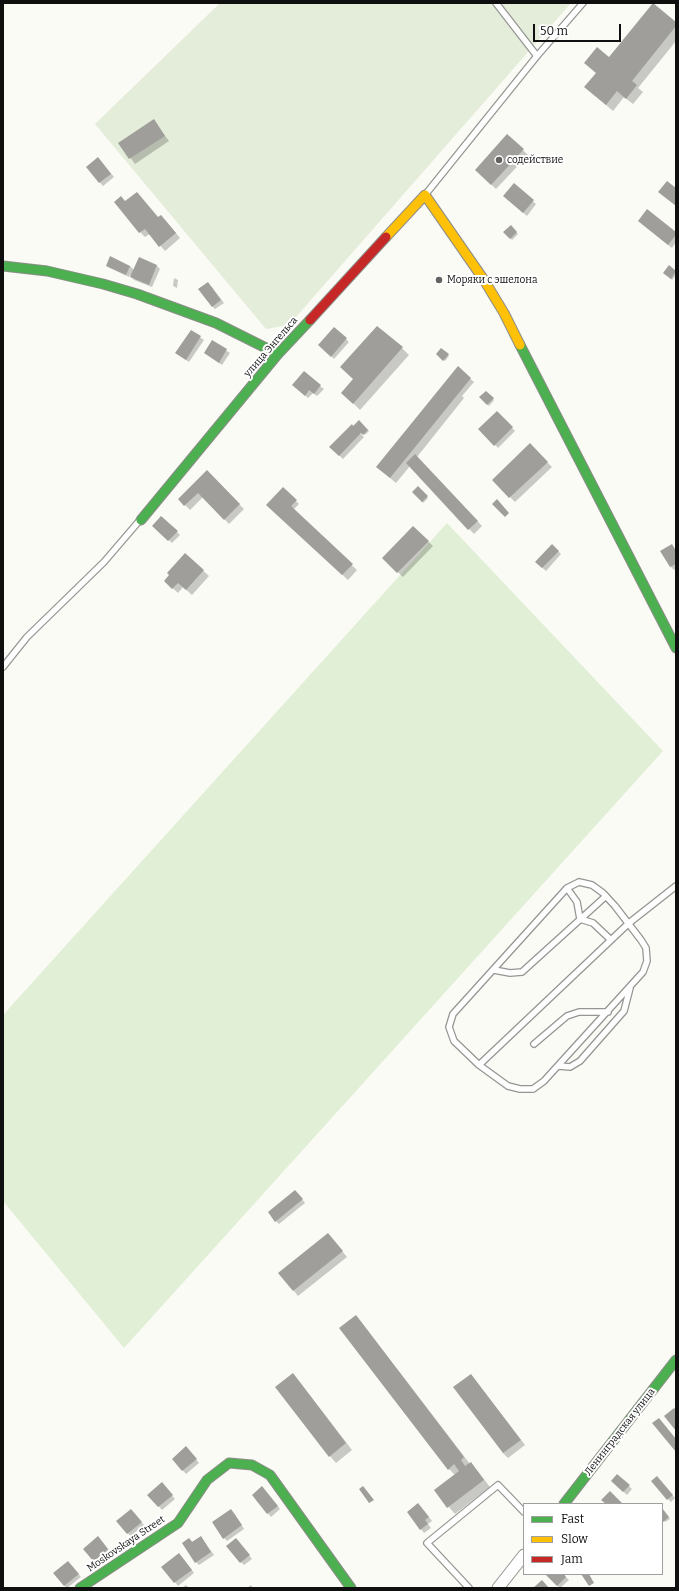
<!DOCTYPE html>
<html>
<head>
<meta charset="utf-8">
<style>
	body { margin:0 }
	#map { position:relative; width:679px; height:1591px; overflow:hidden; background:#fbfbf5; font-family:Bitter,serif }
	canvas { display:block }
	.frame { position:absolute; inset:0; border:4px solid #0f0f0f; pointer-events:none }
	.legend { position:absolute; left:523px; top:1503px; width:140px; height:72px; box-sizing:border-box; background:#fff; border:1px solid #9f9f9f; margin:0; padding:5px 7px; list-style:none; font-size:12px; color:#0f0f0f }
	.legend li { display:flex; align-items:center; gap:8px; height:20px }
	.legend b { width:20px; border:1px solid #9f9f9f }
	.scale { position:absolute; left:533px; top:24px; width:88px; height:18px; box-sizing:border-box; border:2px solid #0f0f0f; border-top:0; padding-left:5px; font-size:12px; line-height:14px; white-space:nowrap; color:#0f0f0f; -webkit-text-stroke:3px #fff; paint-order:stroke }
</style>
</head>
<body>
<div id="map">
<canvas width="679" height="1591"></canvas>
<div class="frame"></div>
<ul class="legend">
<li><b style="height:5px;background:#4caf50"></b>Fast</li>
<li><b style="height:5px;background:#ffc107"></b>Slow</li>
<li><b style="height:5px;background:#c62828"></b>Jam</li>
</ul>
<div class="scale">50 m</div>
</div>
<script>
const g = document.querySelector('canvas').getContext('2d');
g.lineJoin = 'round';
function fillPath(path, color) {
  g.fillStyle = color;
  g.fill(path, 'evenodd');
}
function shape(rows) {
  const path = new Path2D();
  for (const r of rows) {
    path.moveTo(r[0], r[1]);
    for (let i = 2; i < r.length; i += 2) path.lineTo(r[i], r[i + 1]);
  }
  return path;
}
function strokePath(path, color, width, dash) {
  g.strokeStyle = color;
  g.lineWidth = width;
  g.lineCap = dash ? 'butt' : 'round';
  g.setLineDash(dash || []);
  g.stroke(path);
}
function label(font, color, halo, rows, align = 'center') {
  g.font = font + ' Bitter,serif';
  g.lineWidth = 4;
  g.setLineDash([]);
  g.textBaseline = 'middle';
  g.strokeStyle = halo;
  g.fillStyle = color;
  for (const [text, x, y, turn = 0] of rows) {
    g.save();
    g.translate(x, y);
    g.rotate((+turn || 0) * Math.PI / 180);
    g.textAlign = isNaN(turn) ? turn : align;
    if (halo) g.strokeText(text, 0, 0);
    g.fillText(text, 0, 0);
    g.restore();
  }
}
fillPath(shape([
	[447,523,663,751,124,1348,3,1201,3,1015]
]), '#e1efd7');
fillPath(shape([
	[220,3,571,3,289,325,266,329,95,124]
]), '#e4ecda');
fillPath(shape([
	[676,23,676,41,638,88,643,92,633,104,624,97,613,111,585,87,597,73,586,63,609,58],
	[153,120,169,141,135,164,120,143],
	[523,150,528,155,496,189,481,175],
	[101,161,114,177,103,186,87,167],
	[514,185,536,204,527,216,507,199],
	[125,202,166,221,180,238,165,251,150,234,145,237,140,232],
	[642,224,676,233,676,242,672,248],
	[511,226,518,234,512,240,504,232],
	[139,258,157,266,160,269,152,287,134,280,130,275,129,277,110,268,107,265,130,266,134,270],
	[669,267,676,273,676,275,672,280,664,273],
	[174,278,178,280,177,288,173,286],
	[211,286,224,303,215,309,212,306],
	[334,328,349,342,334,359,320,344],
	[191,331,204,340,189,362,180,356],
	[212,341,230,353,222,365,205,353],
	[402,348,409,355,360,410,349,399,354,379],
	[441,349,449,356,445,361,437,354],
	[458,368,474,382,462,396,464,398,417,457,482,526,474,534,410,466,396,483,383,472],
	[320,386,324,389,317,396,313,393,308,398,297,388],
	[486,392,494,400,489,406,481,397],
	[497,412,515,431,498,448,480,429],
	[359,421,369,431,365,435,355,426],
	[352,425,364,437,343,459,331,447],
	[530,445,552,467,515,502,493,480],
	[207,472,244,509,229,524,203,497,190,510,179,499],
	[418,488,428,498,423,503,413,492],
	[283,489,299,504,293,510,357,570,348,580,268,505],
	[162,517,180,535,172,543,154,526],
	[413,527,433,546,403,577,383,558],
	[552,545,561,554,546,571,536,562],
	[672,545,676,550,676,568,674,570,671,567],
	[185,554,209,576,192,595,183,587,178,593,165,581],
	[298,1194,305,1203,279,1224,276,1221],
	[333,1240,347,1257,298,1296,280,1273],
	[356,1316,362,1323,470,1464,477,1470,490,1487,455,1514,435,1491,455,1475,449,1469],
	[471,1375,525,1445,508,1458,503,1453],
	[299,1381,352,1450,336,1463,330,1456],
	[189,1451,199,1463,186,1474,173,1459],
	[617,1475,632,1489,627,1495,612,1481],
	[660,1480,675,1498,671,1502,668,1499],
	[165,1487,175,1499,162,1510,149,1495],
	[265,1491,280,1509,271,1517,253,1495],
	[421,1507,432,1521,428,1524,431,1528,424,1533,408,1512],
	[662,1509,670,1519,665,1522,662,1519],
	[134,1513,144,1525,131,1536,127,1533],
	[234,1513,244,1529,227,1541,224,1538],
	[201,1537,214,1555,199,1565,196,1562,189,1539,193,1542],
	[101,1541,111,1553,97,1564,94,1561],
	[239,1542,252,1559,244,1565,241,1562],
	[182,1557,194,1573,178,1586,163,1567],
	[71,1565,81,1577,67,1588,64,1585],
	[546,1574,563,1574,569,1580,560,1588],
	[186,1585,189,1588,182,1588],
	[251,1585,253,1588,247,1588]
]), '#0003');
fillPath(shape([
	[653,3,676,22,676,26,632,81,637,85,626,99,617,91,606,105,584,87,596,73,584,63,597,47,609,57],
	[154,119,165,136,129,159,118,143],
	[507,134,524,149,491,185,475,170],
	[98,157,111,174,99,183,86,167],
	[667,181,676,188,676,206,658,192],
	[514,183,534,200,523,213,503,196],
	[137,192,158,217,161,215,176,233,159,247,145,229,139,233,114,202,121,196,125,201],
	[647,209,676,232,676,235,668,245,638,221],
	[511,225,517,232,510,239,503,232],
	[110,256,130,266,126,275,106,266],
	[139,257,157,265,149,285,130,277],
	[669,265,676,271,671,279,663,273],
	[208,282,221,300,212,307,198,289],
	[377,326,403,347,353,404,341,393,353,379,340,367],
	[334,327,347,338,331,357,318,345],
	[191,330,201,336,186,360,175,353],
	[212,340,227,349,219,363,204,353],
	[441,348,449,354,443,361,436,354],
	[458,366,471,378,390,478,376,467],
	[304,371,321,385,314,394,309,390,305,396,292,385],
	[486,391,494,398,487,405,479,397],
	[497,411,513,427,494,446,478,429],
	[359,420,368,430,363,435,361,433,339,456,329,447,352,424,353,426],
	[530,443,548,462,509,498,492,480],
	[415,454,478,521,468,530,406,463],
	[207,470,240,504,224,520,198,493,184,506,178,499],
	[418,486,428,496,422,502,412,492],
	[283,487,297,500,291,506,353,564,342,575,266,505],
	[497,499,509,513,505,517,492,504],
	[161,516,178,531,168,541,152,526],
	[413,526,429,541,397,573,382,558],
	[552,544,559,551,542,568,535,562],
	[672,544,676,551,676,564,670,567,660,551],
	[185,553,204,570,186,590,178,583,172,589,164,581,169,575,167,573],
	[295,1190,303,1199,275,1222,268,1212],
	[328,1233,343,1251,293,1291,278,1273],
	[356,1315,464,1457,461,1460,465,1466,471,1462,484,1480,447,1508,434,1490,459,1471,454,1464,448,1470,339,1328],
	[293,1373,346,1443,329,1457,275,1387],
	[471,1374,521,1440,503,1453,453,1387],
	[674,1408,676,1410,676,1431,664,1416],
	[659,1418,676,1439,676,1452,652,1423],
	[186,1446,197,1459,182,1471,172,1459],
	[617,1474,630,1485,623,1492,611,1481],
	[657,1476,673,1495,667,1500,651,1481],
	[162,1482,173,1495,158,1507,147,1495],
	[262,1486,278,1506,267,1514,252,1495],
	[363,1486,374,1500,369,1503,359,1489],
	[610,1491,623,1504,606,1504,601,1500],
	[418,1503,429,1517,425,1520,428,1524,420,1530,407,1512],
	[662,1508,669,1517,663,1522,662,1520],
	[131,1509,142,1522,127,1534,116,1521],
	[231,1509,242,1525,223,1539,212,1522],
	[98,1536,108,1549,94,1562,83,1549],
	[201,1536,211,1552,195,1563,182,1543,189,1538,192,1542],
	[236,1538,250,1555,240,1563,226,1546],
	[179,1553,192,1570,174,1583,161,1567],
	[68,1561,79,1574,64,1586,53,1573],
	[545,1574,564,1574,566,1577,557,1586],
	[581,1574,589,1574,594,1583,589,1586],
	[542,1580,549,1588,533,1588]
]), '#9f9e9a');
const lane = shape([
	[496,3,537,56],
	[425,195,537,56,583,3],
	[3,667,27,637,104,562,140,520],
	[579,882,592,885,603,893,615,906,641,940,646,948,647,961,643,972,544,1081,533,1089,520,1089,508,1086,479,1065,454,1041,449,1027,453,1014,567,888,579,882],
	[567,888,577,902,580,919,593,923,611,940],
	[494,970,510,973,522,972,606,896],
	[534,1044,567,1016,579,1012,608,1012],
	[479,1065,629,923,676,886],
	[559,1066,570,1067,580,1061,624,1011,630,988],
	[469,1588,427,1543,498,1485,524,1512]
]);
const street = shape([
	[498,1588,524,1555]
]);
const fast = shape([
	[3,266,47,271,103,284,137,294,216,323,278,354],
	[520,345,676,648],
	[141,520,278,354,310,320],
	[564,1504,676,1360],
	[80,1588,178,1523,207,1480,229,1463,252,1465,270,1475,351,1588]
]);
const slow = shape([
	[386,237,425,195,484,280,504,313,520,345]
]);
const jam = shape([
	[310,320,386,237]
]);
strokePath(lane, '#959593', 8);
strokePath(street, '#959593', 13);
strokePath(fast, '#8c8c89', 11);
strokePath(slow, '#8c8c89', 11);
strokePath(jam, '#8c8c89', 11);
strokePath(lane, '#fefefe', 5.5);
strokePath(street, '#fefefe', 11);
strokePath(fast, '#4caf50', 9);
strokePath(slow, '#ffc107', 9);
strokePath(jam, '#c62828', 9);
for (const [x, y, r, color] of [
	[499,160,4,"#626260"],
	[439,280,4,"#626260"]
]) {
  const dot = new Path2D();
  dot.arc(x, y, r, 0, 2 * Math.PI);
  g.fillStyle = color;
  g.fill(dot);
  strokePath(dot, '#fff', 1.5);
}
label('10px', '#0f0f0f', '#fff', [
	["содействие",507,160],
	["Моряки с эшелона",447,280]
], 'left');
label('10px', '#0f0f0f', '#fff', [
	["улица Энгельса",271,347,-49],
	["Ленинградская улица",620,1432,-52],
	["Moskovskaya Street",126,1544,-34]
]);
</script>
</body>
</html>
